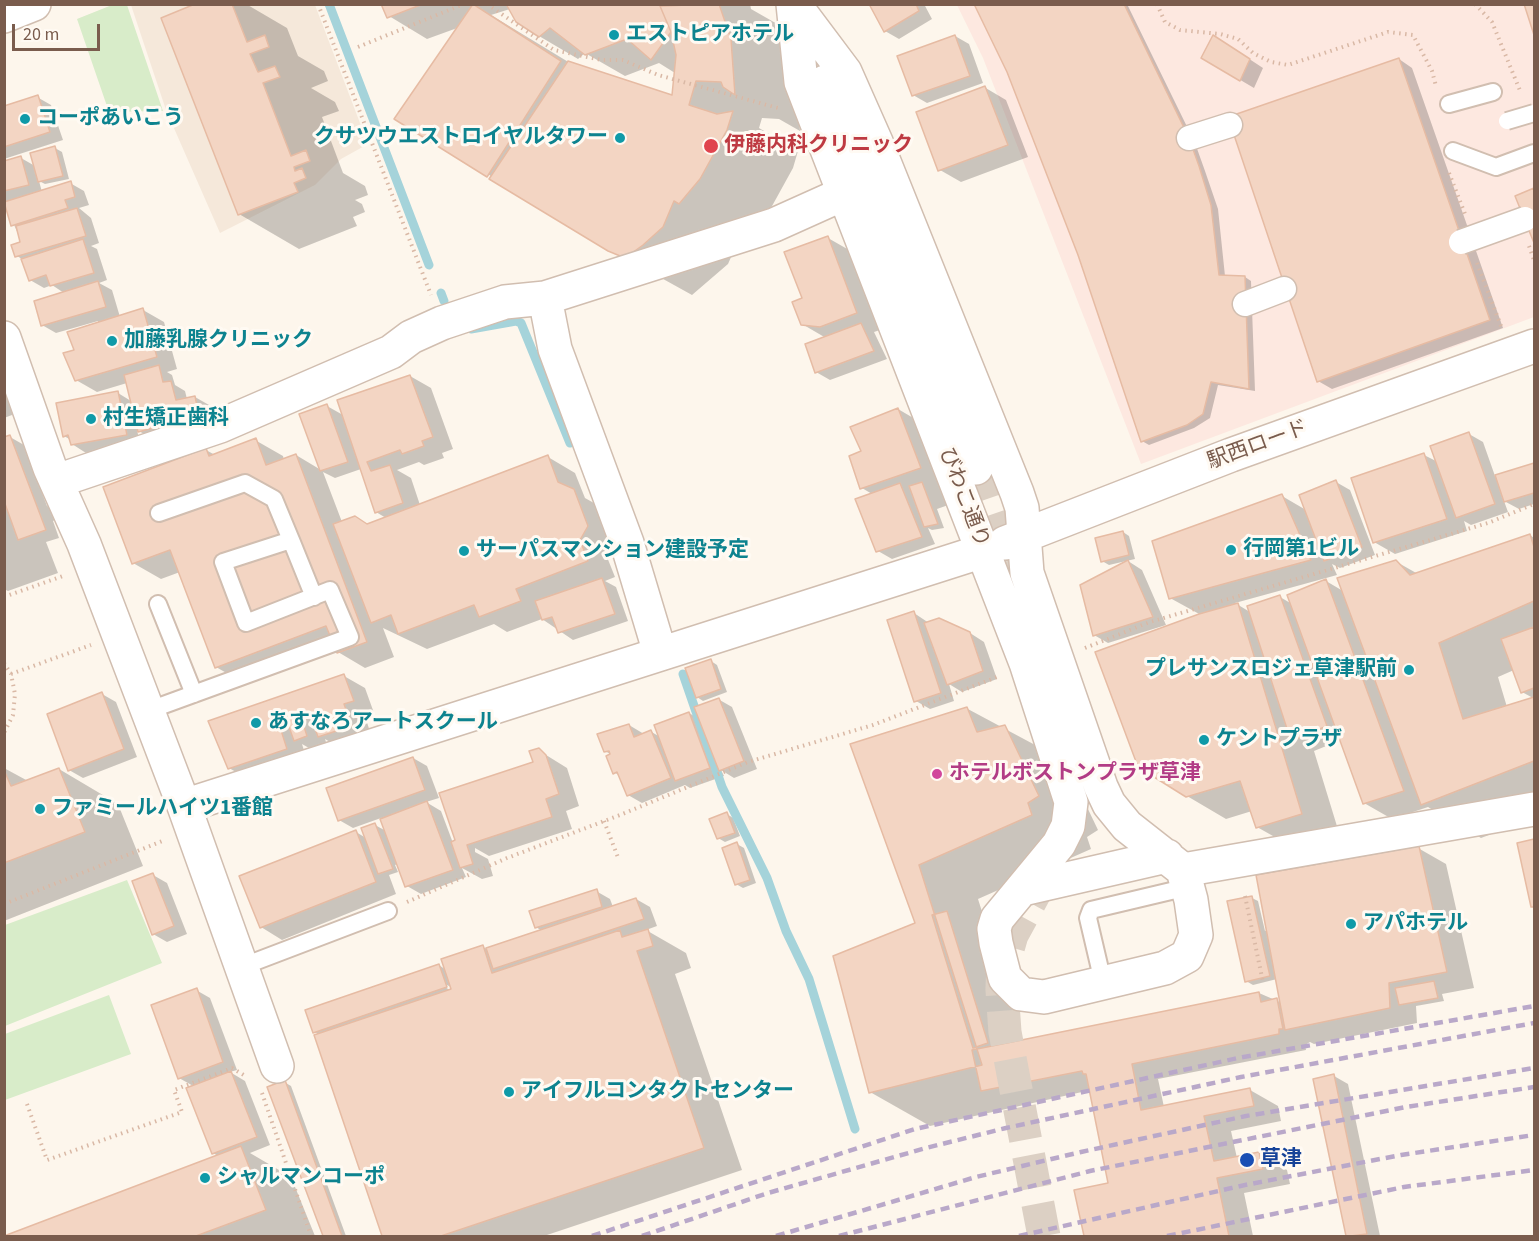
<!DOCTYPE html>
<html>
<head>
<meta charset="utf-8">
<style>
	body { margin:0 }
	#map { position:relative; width:1539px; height:1241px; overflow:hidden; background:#fdf6ec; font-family:"Source Sans 3",sans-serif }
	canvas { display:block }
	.frame { position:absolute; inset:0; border:6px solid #7a5c4d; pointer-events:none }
	.scale { position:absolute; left:12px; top:24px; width:88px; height:27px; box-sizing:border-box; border:3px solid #7a5c4d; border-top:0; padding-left:8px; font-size:18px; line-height:21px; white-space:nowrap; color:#7a5c4d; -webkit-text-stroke:4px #fffaf3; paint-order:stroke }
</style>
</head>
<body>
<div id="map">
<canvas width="1539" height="1241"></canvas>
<div class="frame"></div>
<div class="scale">20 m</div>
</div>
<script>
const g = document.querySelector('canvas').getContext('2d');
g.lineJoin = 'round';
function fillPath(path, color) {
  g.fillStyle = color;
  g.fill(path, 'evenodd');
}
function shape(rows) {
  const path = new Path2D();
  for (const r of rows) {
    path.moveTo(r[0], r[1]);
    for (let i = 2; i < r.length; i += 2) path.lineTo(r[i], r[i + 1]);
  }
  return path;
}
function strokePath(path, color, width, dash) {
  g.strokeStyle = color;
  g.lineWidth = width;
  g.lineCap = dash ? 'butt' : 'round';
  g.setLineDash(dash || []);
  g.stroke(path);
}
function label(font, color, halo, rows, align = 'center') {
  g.font = font + ' "Source Sans 3","Noto Sans JP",sans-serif';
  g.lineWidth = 6;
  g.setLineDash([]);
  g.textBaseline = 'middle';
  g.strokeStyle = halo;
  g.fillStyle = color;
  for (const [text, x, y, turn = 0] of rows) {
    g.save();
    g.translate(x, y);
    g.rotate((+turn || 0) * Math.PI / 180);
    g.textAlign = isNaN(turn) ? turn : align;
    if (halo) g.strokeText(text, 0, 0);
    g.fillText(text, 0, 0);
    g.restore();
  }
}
fillPath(shape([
	[131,5,315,5,368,144,341,159,315,185,220,233,166,110]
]), '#f5e8da');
fillPath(shape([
	[957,5,1534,5,1534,317,1141,464,983,58]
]), '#fde8e0');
fillPath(shape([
	[112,5,127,5,163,111,109,112,77,19],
	[127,880,162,963,5,1026,5,925],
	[109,995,131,1054,5,1100,5,1034]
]), '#d8ecc9');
fillPath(shape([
	[199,4,246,4,287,28,298,56,324,71,328,81,311,88,335,102,339,111,322,117,343,173,365,186,368,195,355,200,362,204,365,212,353,217,357,226,299,249,239,214],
	[383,4,750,4,751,9,779,25,796,78,800,131,779,119,762,118,759,128,798,151,793,168,766,217,740,237,728,264,692,295,609,249,397,118,460,27,427,39,389,16],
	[510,9,539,36,578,59,585,53,625,76,659,63,675,73,673,97,570,63,491,15],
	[870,4,924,4,932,19,899,39,885,31],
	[976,4,1127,4,1195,143,1205,171,1218,209,1225,276,1245,277,1251,281,1255,391,1218,385,1210,418,1194,428,1149,445,1142,441,1079,254,1009,72],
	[955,36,969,44,983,83,927,103,913,95],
	[1228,45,1263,68,1254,88,1203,58],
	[1399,59,1412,68,1503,328,1332,389,1318,381],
	[984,87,1006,100,1028,157,961,182,940,170],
	[37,97,51,105,63,140,4,159,4,108],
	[55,148,62,152,69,179,45,184,39,181,42,192,70,183,84,191,89,205,79,208,91,218,99,243,91,246,97,249,107,280,99,283,112,290,120,317,143,310,164,322,177,369,167,372,172,375,175,385,185,391,187,399,195,397,209,405,212,423,153,439,137,430,140,443,86,453,72,444,71,440,64,436,118,393,131,401,127,383,97,392,76,380,76,351,98,324,98,321,56,333,42,325,64,293,52,285,44,288,30,280,22,259,17,256,22,243,4,202,4,162,21,158,35,166],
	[828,238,856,254,883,329,874,332,887,359,830,380,816,372,826,338,802,324,804,299],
	[410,376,431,388,453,449,442,453,444,458,424,465,419,462,397,470,411,478,420,505,548,457,575,473,585,498,601,507,615,542,607,557,615,577,605,581,616,587,628,621,573,640,542,619,507,632,494,624,427,649,383,628,394,657,365,668,338,652,336,648,244,683,216,667,180,572,161,579,133,563,206,450,215,455,255,440,283,456,284,460,296,455,321,470,327,406,343,415],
	[361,469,376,512,386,518,367,525,342,522,323,472,335,478],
	[4,396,16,403,20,412,4,418],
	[898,409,949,439,971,497,937,509,944,528,932,530,928,528,935,544,892,559,878,551,872,494,862,488,863,452],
	[1469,434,1483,442,1495,476,1534,465,1534,504,1519,509,1504,501,1508,512,1471,525,1464,521,1467,531,1395,554,1374,542,1424,455,1438,462],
	[10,437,24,445,27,453,33,457,36,464,32,466,47,506,53,509,57,519,53,521,59,538,46,542,58,573,8,591,4,589,4,439],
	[1336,482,1350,490,1375,555,1340,568,1332,564,1337,575,1235,603,1250,612,1280,597,1292,604,1326,581,1343,591,1395,561,1418,574,1530,535,1534,538,1534,818,1481,838,1428,807,1392,819,1364,803,1341,740,1314,751,1340,836,1296,849,1257,827,1252,811,1226,819,1187,796,1201,615,1170,598,1282,496,1306,510],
	[1514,670,1522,692,1533,698,1507,707,1498,677],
	[1123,532,1129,536,1135,559,1109,565,1102,561],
	[1128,561,1142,570,1166,625,1108,643,1094,635],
	[914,613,929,623,970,633,984,642,997,679,962,692,949,684,954,701,930,709,916,701],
	[711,661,717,665,727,692,703,701,697,697],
	[344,676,365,688,374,713,365,716,372,738,340,748,325,739,328,748,316,752,302,744,307,760,250,780,229,768,210,722],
	[102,694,116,702,137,757,83,778,69,770],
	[718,699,732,707,757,769,734,778,721,770,724,776,690,788,685,785,642,803,628,795,620,776,614,772,612,755,605,751,599,735,629,725,644,734,650,731,660,737,689,713,701,720],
	[966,708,1065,761,1098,830,1087,837,1091,849,978,899,1023,1041,1259,993,1282,1003,1277,979,1253,985,1246,981,1252,898,1258,901,1265,931,1418,848,1446,864,1474,988,1442,994,1444,1001,1416,1006,1417,1023,1314,1044,1310,1042,1305,1045,1306,1050,1158,1079,1164,1107,1250,1090,1278,1106,1281,1121,1231,1131,1237,1158,1259,1154,1287,1170,1290,1184,1244,1193,1253,1236,1085,1236,1076,1191,1110,1184,1091,1090,930,1126,870,1092,916,924,852,745],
	[538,750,567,768,579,806,566,811,572,829,489,856,475,848,475,852,488,859,493,876,482,879,462,868,466,877,421,894,407,886,398,864,395,865,398,872,389,875,396,894,282,940,261,927,356,832,366,838,375,825,386,831,381,818,353,828,339,820,413,758,427,766,439,798,426,802,441,811,453,843,535,763],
	[4,768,28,781,59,769,118,804,143,866,4,921],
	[727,814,733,818,740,836,725,842,718,838],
	[1534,841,1534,908,1519,844],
	[737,844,744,848,756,883,743,888,736,884],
	[153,875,167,883,187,934,167,942,153,934],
	[596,891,610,899,613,907,636,899,650,907,657,926,646,930,686,953,691,968,675,974,742,1170,544,1236,384,1236,315,1036,320,1035,315,1032,439,965,446,970,483,947,487,949,542,931,536,927],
	[441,982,453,988,453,992,440,984],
	[196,990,210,998,237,1070,230,1072,245,1081,270,1145,250,1153,291,1177,315,1236,7,1236,218,1156,213,1153,195,1087,179,1078],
	[1334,1076,1348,1084,1380,1236,1347,1236,1315,1080],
	[284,1082,291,1086,346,1236,325,1236,269,1087]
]), '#0003');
strokePath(shape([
	[329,4,429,265],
	[441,293,444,301],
	[471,329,516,321,521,323,570,443],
	[683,674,722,787,767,878,786,931,809,979,855,1129]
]), '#a5d3da', 9);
const building = shape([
	[195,4,232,4,247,42,265,35,269,47,250,54,258,72,275,66,280,77,263,83,291,156,306,150,310,161,294,167,295,171,302,168,306,178,294,183,298,192,238,215,161,18,195,4],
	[381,4,423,4,387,18,381,4],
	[473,4,561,61,487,177,394,119,473,4],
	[506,4,662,4,660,6,671,32,651,60,627,39,585,55,550,28,539,37,516,22,506,4],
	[719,4,731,39,735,95,723,87,721,82,696,81,689,105,717,114,733,111,727,130,700,179,679,204,674,201,663,227,643,245,625,258,608,251,489,179,568,61,672,95,676,55,671,32,660,6,719,4],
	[869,4,916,4,919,11,884,32,869,4],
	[974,4,1124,4,1189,138,1199,166,1211,205,1219,275,1245,276,1249,389,1211,382,1203,414,1187,425,1141,442,1078,255,1007,72,974,4],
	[1524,4,1534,4,1534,35,1524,4],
	[955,35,970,76,912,96,897,56,955,35],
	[1213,35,1250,59,1240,81,1201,58,1213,35],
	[1399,58,1490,320,1317,382,1228,117,1399,58],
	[985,86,1008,145,938,171,916,112,985,86],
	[38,95,50,132,4,147,4,106,38,95],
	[55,146,63,176,38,182,30,153,55,146],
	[21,156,29,185,4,191,4,161,21,156],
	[71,181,75,197,65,200,68,208,11,226,4,202,71,181],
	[1534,188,1534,243,1515,196,1534,188],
	[77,208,86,236,15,257,11,245,20,242,16,226,77,208],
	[828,236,857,313,820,327,801,325,792,302,802,298,784,252,828,236],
	[83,239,94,273,50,286,46,275,29,281,21,259,83,239],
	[98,281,106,307,41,326,34,301,98,281],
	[143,308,157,357,75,381,63,353,74,350,67,332,143,308],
	[861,323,874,351,815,373,805,344,861,323],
	[159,365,163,382,171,381,176,400,195,396,199,416,138,432,124,375,159,365],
	[410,375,433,437,422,441,424,446,402,454,400,450,367,462,371,471,390,465,403,503,375,513,337,400,410,375],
	[118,391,127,435,71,445,68,435,63,437,56,403,118,391],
	[327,404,348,462,320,471,299,414,327,404],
	[898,408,921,468,860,489,849,456,861,451,850,427,898,408],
	[1469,432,1495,504,1456,518,1430,446,1469,432],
	[10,435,46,530,18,540,4,501,4,437,10,435],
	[256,438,266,465,296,454,367,642,337,653,326,626,215,668,170,550,132,564,103,487,206,448,209,456,256,438],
	[1424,453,1447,519,1373,543,1351,478,1424,453],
	[548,455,558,482,574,489,588,526,580,540,588,561,516,589,521,601,479,617,474,605,398,634,391,615,371,623,333,524,355,516,367,524,548,455],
	[1534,463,1534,493,1504,502,1495,475,1534,463],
	[1336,480,1362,547,1324,561,1299,495,1336,480],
	[922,482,938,524,924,527,909,486,922,482],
	[900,483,922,537,876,552,855,499,900,483],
	[1282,494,1311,560,1169,599,1152,541,1282,494],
	[1123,531,1129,555,1101,562,1095,538,1123,531],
	[1530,534,1534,547,1534,601,1439,643,1463,719,1534,697,1534,761,1421,805,1337,578,1396,560,1410,575,1530,534],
	[1128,560,1153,617,1093,636,1080,585,1128,560],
	[602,578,615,614,558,633,552,617,542,620,535,601,602,578],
	[1326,579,1404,791,1363,804,1287,595,1326,579],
	[1280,595,1327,726,1291,741,1247,606,1280,595],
	[1238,603,1302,814,1256,828,1240,781,1186,797,1138,767,1095,652,1199,614,1238,603],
	[914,611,941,693,914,702,887,620,914,611],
	[939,618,970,632,983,671,947,685,924,623,939,618],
	[1534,627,1534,688,1521,693,1501,639,1534,627],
	[711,659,721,689,696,698,685,668,711,659],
	[344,674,354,701,344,704,352,726,318,737,311,717,302,720,307,736,294,741,288,724,280,727,287,749,228,769,208,721,344,674],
	[102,692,124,749,68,771,47,714,102,692],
	[719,698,744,761,719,771,694,707,719,698],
	[967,707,977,732,1005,725,1039,796,1028,803,1032,815,919,865,982,1065,869,1093,833,956,915,923,850,744,967,707],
	[689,712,710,768,675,781,654,725,689,712],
	[629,724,634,737,651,730,671,778,627,796,617,772,613,774,606,756,610,754,609,751,604,752,597,734,629,724],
	[539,748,546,755,559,794,546,799,552,817,467,845,473,864,460,868,451,842,455,840,439,793,533,762,529,751,539,748],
	[413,757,425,790,338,821,326,788,413,757],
	[59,768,85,832,4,863,4,770,11,786,59,768],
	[427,801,453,870,405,887,380,819,427,801],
	[727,812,735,833,717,839,709,819,727,812],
	[375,823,393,869,378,874,361,828,375,823],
	[356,830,376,882,260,928,239,876,356,830],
	[1534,839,1534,907,1531,907,1517,843,1534,839],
	[737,842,750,880,735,885,722,848,737,842],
	[1419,846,1447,972,1389,983,1390,1008,1285,1030,1256,875,1419,846],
	[153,873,174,926,152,935,132,881,153,873],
	[597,889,602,907,535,928,529,911,597,889],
	[1252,896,1270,976,1245,982,1227,901,1252,896],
	[636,898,644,919,493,969,486,948,636,898],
	[947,911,988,1043,973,1048,932,915,947,911],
	[648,929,653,946,637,951,704,1148,441,1236,382,1236,314,1035,451,989,441,959,483,945,492,973,620,930,622,937,648,929],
	[439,964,447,987,313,1033,305,1010,439,964],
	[1434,981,1438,998,1399,1005,1395,988,1434,981],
	[197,988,223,1062,178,1079,151,1005,197,988],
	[1259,992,1261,1002,1277,998,1283,1029,1279,1029,1279,1034,1132,1064,1141,1110,1250,1088,1254,1106,1204,1116,1214,1161,1259,1152,1263,1169,1217,1178,1229,1236,1084,1236,1074,1190,1108,1183,1086,1074,1083,1074,1082,1071,981,1091,972,1050,1259,992],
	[231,1071,257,1137,212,1154,186,1088,231,1071],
	[1334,1074,1367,1234,1351,1236,1346,1236,1313,1079,1334,1074],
	[285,1080,342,1236,323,1236,267,1087,285,1080],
	[241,1146,266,1210,196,1236,4,1236,241,1146]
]);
fillPath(building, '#f3d5c3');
strokePath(building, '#e6bba3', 1.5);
strokePath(shape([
	[976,468,1025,610],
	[1044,1236,1005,1032,1002,989,1003,966,1012,935,1045,874]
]), '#dcd0c4', 33, [33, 16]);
const service = shape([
	[1449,104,1493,92],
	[1453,151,1496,167,1534,153],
	[291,540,314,597],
	[158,604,194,694],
	[147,711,350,637,330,590,246,623,223,562,291,540,274,499,245,483,159,513],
	[241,967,388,911],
	[1103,982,1088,918,1091,910,1188,887]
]);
const pedestrian = shape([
	[1189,138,1230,125],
	[1245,304,1284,289]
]);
const minor = shape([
	[4,16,34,4],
	[545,298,555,349,627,543,660,653],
	[4,338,50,468,84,544,184,806,277,1066],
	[57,481,220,426,391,352,411,337,442,323,505,302,545,298,774,225,843,194],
	[184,806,983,551],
	[1183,870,1534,809]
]);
const tertiary = shape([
	[793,4,801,82,1026,663,1071,802,1068,826,1059,844,997,919,994,929,996,943,1005,978,1021,994,1044,997,1165,968,1187,956,1196,935,1191,900,1183,870,1127,826,1109,804,1101,787,1027,573,1022,508,1017,493,876,142,845,72,794,4],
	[825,82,878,210,976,468],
	[1005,543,1231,455,1534,346],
	[1023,889,1167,856]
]);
strokePath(service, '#d1beb0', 20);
strokePath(pedestrian, '#d1beb0', 27);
strokePath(minor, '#d1beb0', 36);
strokePath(tertiary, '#d1beb0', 36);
strokePath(shape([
	[318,4,431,295],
	[487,4,554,50,602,60,623,60,658,75,778,108],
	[1157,4,1165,22,1180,30,1220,34,1238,39,1253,53,1271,62,1288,65,1388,32,1413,35,1432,71,1436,86],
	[1475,4,1492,22,1521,93],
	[358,47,464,4],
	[1449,173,1465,214],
	[1529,246,1534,260],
	[1477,263,1501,326],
	[4,597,63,576],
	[1085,648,1150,622,1488,523,1534,504],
	[4,663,11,674,15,694,13,715,4,733],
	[11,674,91,645],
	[604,821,619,860],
	[1245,896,1263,982],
	[407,902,507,858,620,815,748,762,873,725,997,677],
	[4,904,165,840],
	[262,1093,311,1236],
	[27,1104,47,1160,182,1112,174,1090,232,1068,247,1077]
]), '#d9b8a5', 4, [1.5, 4.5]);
strokePath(service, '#fff', 16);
strokePath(pedestrian, '#fff', 24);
strokePath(minor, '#fff', 33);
strokePath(tertiary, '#fff', 33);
strokePath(shape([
	[592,1236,915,1129,1238,1058,1534,1006],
	[642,1236,768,1193,926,1148,1006,1128,1241,1077,1534,1023],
	[776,1236,976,1177,1081,1152,1246,1116,1534,1068],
	[839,1236,1090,1171,1406,1107,1534,1087],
	[1019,1236,1245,1185,1401,1155,1534,1135],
	[1167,1236,1404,1187,1534,1170]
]), '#b9a8c9', 4.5, [9, 6]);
const serviceBridge = shape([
	[1507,121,1534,113]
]);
const pedestrianBridge = shape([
	[1461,242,1525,219]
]);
strokePath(serviceBridge, '#d1beb0', 20, []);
strokePath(pedestrianBridge, '#d1beb0', 27, []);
strokePath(serviceBridge, '#fff', 16);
strokePath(pedestrianBridge, '#fff', 24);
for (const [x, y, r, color] of [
	[614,35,6,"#0f9aa8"],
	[25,119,6,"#0f9aa8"],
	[620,138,6,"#0f9aa8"],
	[711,146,8,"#e0444e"],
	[112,341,6,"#0f9aa8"],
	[91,419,6,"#0f9aa8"],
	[1231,550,6,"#0f9aa8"],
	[464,551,6,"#0f9aa8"],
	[1409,670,6,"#0f9aa8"],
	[256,723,6,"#0f9aa8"],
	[1204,740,6,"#0f9aa8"],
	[937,774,6,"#d1479c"],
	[40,809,6,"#0f9aa8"],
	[1351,924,6,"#0f9aa8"],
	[509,1092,6,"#0f9aa8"],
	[1247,1160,8,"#1a4fb4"],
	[205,1178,6,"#0f9aa8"]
]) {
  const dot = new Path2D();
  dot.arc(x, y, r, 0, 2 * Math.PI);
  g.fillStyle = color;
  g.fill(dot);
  strokePath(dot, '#fffaf3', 2);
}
label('bold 21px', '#0d838f', '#fffaf3', [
	["エストピアホテル",626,35],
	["コーポあいこう",37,119],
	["クサツウエストロイヤルタワー",608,138,"right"],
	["加藤乳腺クリニック",124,341],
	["村生矯正歯科",103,419],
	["行岡第1ビル",1243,550],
	["サーパスマンション建設予定",476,551],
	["プレサンスロジェ草津駅前",1397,670,"right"],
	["あすなろアートスクール",268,723],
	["ケントプラザ",1216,740],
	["ファミールハイツ1番館",52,809],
	["アパホテル",1363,924],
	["アイフルコンタクトセンター",521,1092],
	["シャルマンコーポ",217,1178]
], 'left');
label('bold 21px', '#be3a42', '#fffaf3', [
	["伊藤内科クリニック",724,146]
], 'left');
label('21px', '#7a5c4d', '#fffaf3', [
	["駅西ロード",1258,446,-20],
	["びわこ通り",963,498,69]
]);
label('bold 21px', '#b23c85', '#fffaf3', [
	["ホテルボストンプラザ草津",949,774]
], 'left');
label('bold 21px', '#164399', '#fffaf3', [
	["草津",1260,1160]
], 'left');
</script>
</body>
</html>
